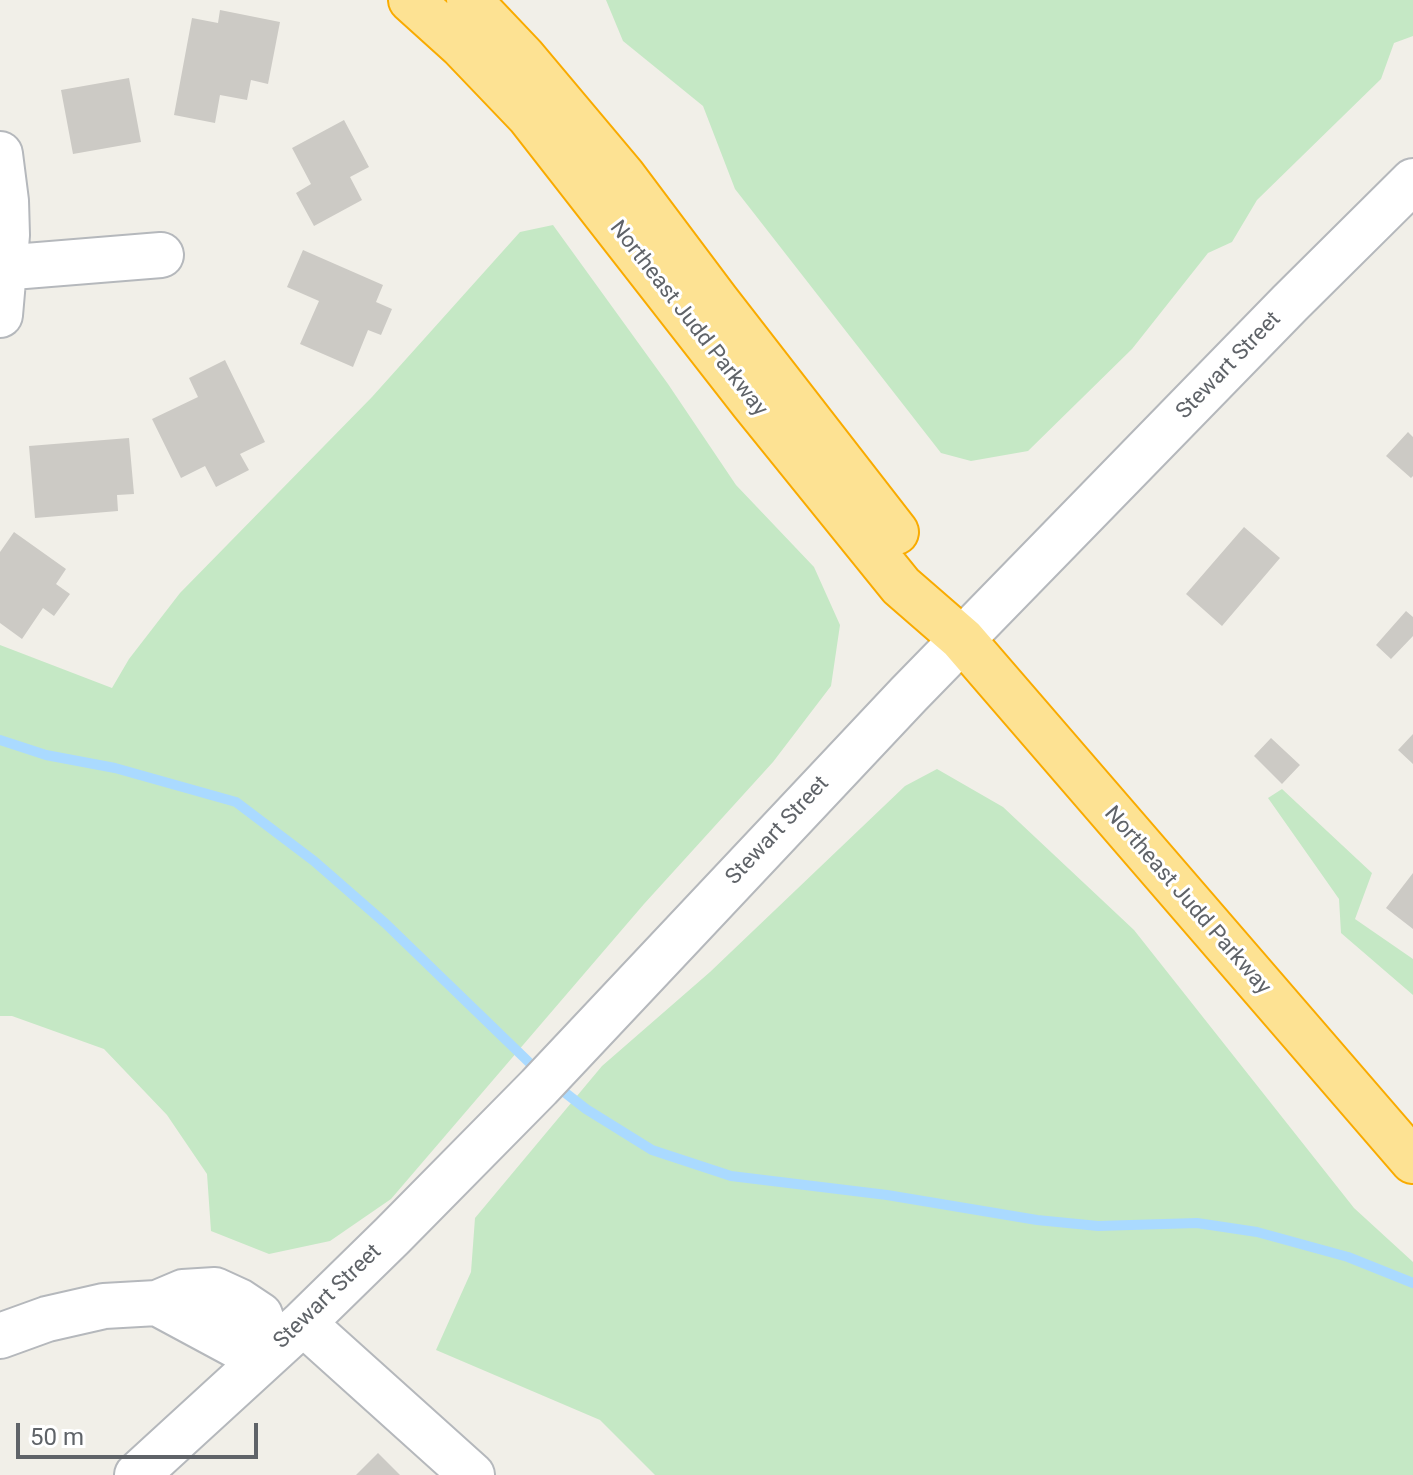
<!DOCTYPE html>
<html>
<head>
<meta charset="utf-8">
<style>
	body { margin:0 }
	#map { position:relative; width:1413px; height:1475px; overflow:hidden; background:#f1efe8; font-family:Roboto,sans-serif }
	canvas { display:block }
	.scale { position:absolute; left:16px; top:1423px; width:242px; height:36px; box-sizing:border-box; border:4px solid #5f6368; border-top:0; padding-left:10px; font-size:24px; line-height:28px; white-space:nowrap; color:#5f6368; -webkit-text-stroke:6px #fff; paint-order:stroke }
</style>
</head>
<body>
<div id="map">
<canvas width="1413" height="1475"></canvas>
<div class="scale">50 m</div>
</div>
<script>
const g = document.querySelector('canvas').getContext('2d');
g.lineJoin = 'round';
function fillPath(path, color) {
  g.fillStyle = color;
  g.fill(path, 'evenodd');
}
function shape(rows) {
  const path = new Path2D();
  for (const r of rows) {
    path.moveTo(r[0], r[1]);
    for (let i = 2; i < r.length; i += 2) path.lineTo(r[i], r[i + 1]);
  }
  return path;
}
function strokePath(path, color, width, dash) {
  g.strokeStyle = color;
  g.lineWidth = width;
  g.lineCap = dash ? 'butt' : 'round';
  g.setLineDash(dash || []);
  g.stroke(path);
}
function label(font, color, halo, rows, align = 'center') {
  g.font = font + ' Roboto,sans-serif';
  g.lineWidth = 6;
  g.setLineDash([]);
  g.textBaseline = 'middle';
  g.strokeStyle = halo;
  g.fillStyle = color;
  for (const [text, x, y, turn = 0] of rows) {
    g.save();
    g.translate(x, y);
    g.rotate((+turn || 0) * Math.PI / 180);
    g.textAlign = isNaN(turn) ? turn : align;
    if (halo) g.strokeText(text, 0, 0);
    g.fillText(text, 0, 0);
    g.restore();
  }
}
fillPath(shape([
	[606,0,1413,0,1413,36,1394,43,1381,79,1257,200,1232,242,1208,253,1132,349,1028,451,971,461,941,453,735,189,703,106,623,41],
	[553,225,668,384,736,485,814,567,840,625,831,686,773,762,644,904,391,1199,330,1241,269,1254,211,1231,207,1174,167,1115,104,1049,12,1016,0,1016,0,645,112,688,129,659,180,593,372,397,520,232],
	[937,769,1003,807,1134,930,1354,1208,1413,1262,1413,1475,655,1475,600,1420,436,1350,471,1272,475,1218,602,1066,710,972,905,786],
	[1282,789,1372,873,1355,919,1413,959,1413,995,1341,933,1339,899,1268,798]
]), '#c5e8c5');
strokePath(shape([
	[0,740,46,755,115,768,236,802,314,861,385,923,538,1071],
	[554,1084,586,1109,652,1150,731,1176,887,1195,1037,1220,1098,1226,1197,1223,1257,1232,1348,1257,1413,1283]
]), '#aadaff', 10);
fillPath(shape([
	[220,10,280,22,268,84,251,80,247,100,220,95,215,123,174,115,192,18,218,23],
	[129,78,141,142,73,154,61,90],
	[344,120,369,167,350,177,362,200,314,226,296,193,311,184,292,148],
	[303,250,383,285,376,302,392,309,381,335,368,330,353,367,300,344,319,301,287,287],
	[225,360,265,442,240,454,249,470,216,487,205,466,181,478,152,419,198,397,189,378],
	[1408,432,1413,437,1413,476,1411,478,1386,456],
	[129,438,134,494,117,495,118,511,35,518,29,446],
	[1244,527,1280,558,1222,626,1186,594],
	[14,532,66,569,56,584,70,594,54,616,43,608,22,639,0,623,0,552],
	[1406,611,1413,617,1413,636,1391,659,1376,645],
	[1413,734,1413,764,1398,750],
	[1271,738,1300,765,1282,784,1254,756],
	[1413,873,1413,929,1386,908],
	[378,1453,400,1475,356,1475]
]), '#cccac5');
const minor = shape([
	[0,154,6,201,7,235,0,315],
	[0,268,161,255],
	[303,1323,472,1475],
	[0,1336,47,1319,104,1306,157,1303,183,1292,215,1290,239,1301,260,1315,272,1351,235,1345,157,1303],
	[137,1475,303,1323,392,1236,539,1087,908,695,1290,303,1413,181]
]);
const highway = shape([
	[411,0,462,46,529,116,753,403,901,586,962,639,1413,1161],
	[469,0,523,57,623,176,716,300,896,532]
]);
strokePath(minor, '#b5b8bc', 48);
strokePath(highway, '#f9ab00', 48);
strokePath(minor, '#fff', 44);
strokePath(highway, '#fde293', 44);
label('22px', '#5f6368', '#fff', [
	["Northeast Judd Parkway",688,319,52],
	["Stewart Street",1229,366,-46],
	["Stewart Street",778,831,-47],
	["Northeast Judd Parkway",1187,901,49],
	["Stewart Street",328,1297,-44]
]);
</script>
</body>
</html>
